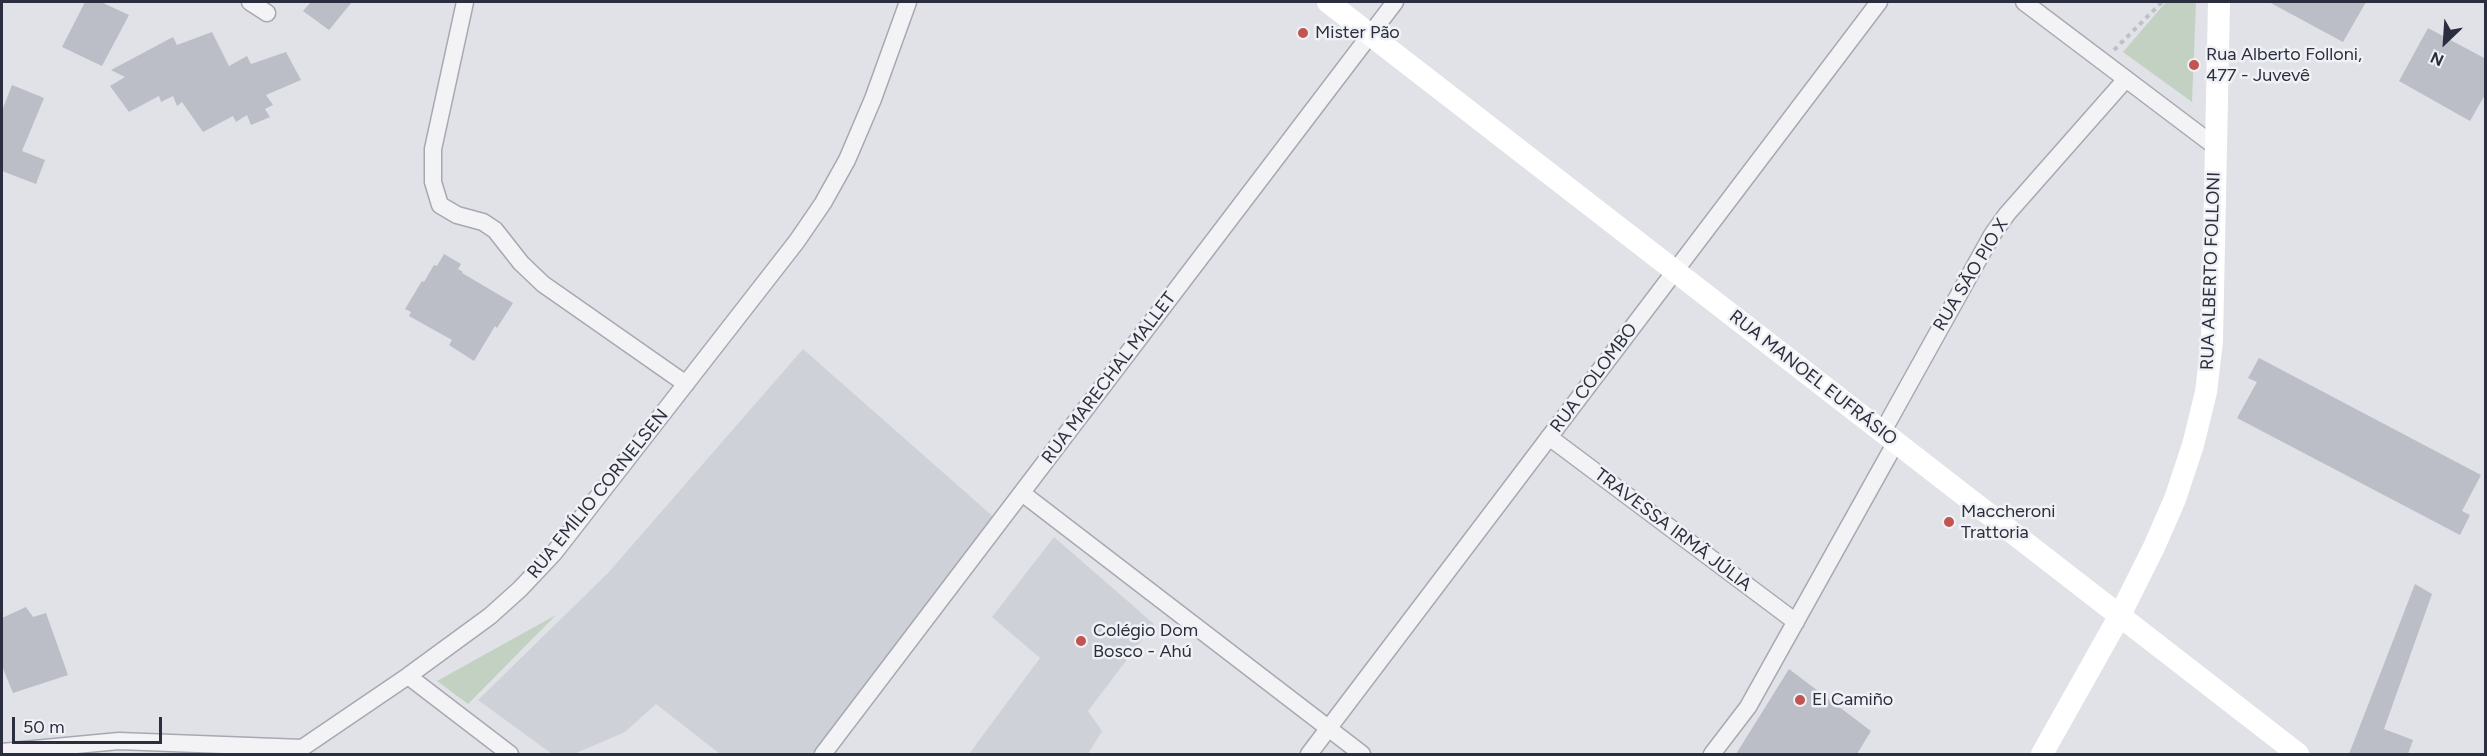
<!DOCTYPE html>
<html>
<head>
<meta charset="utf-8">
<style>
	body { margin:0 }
	#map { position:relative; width:2487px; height:756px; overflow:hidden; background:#e0e2e8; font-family:Figtree,sans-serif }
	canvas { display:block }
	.frame { position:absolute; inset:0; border:3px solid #2a2e3e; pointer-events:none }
	.north { position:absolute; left:2415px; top:12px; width:60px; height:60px; -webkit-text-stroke:4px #f0f1f5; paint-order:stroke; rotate:205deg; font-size:16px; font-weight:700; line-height:24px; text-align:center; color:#2a2e3e }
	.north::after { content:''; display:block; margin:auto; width:21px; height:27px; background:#2a2e3e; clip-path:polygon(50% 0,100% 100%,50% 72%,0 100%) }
	.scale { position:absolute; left:12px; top:717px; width:150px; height:27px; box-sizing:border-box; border:3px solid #2a2e3e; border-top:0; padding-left:8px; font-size:18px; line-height:21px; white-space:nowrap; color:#2a2e3e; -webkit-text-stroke:4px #f0f1f5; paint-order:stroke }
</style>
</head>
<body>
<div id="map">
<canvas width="2487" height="756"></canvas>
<div class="frame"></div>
<div class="north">N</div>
<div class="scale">50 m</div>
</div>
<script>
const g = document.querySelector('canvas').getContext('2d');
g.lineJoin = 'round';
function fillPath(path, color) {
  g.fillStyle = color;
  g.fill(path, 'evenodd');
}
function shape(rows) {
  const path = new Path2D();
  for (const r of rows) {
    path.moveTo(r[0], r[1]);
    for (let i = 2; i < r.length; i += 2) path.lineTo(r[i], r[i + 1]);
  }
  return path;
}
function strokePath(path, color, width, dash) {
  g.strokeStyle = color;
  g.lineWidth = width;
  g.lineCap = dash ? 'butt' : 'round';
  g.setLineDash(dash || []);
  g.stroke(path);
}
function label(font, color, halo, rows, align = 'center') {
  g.font = font + ' Figtree,sans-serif';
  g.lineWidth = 5;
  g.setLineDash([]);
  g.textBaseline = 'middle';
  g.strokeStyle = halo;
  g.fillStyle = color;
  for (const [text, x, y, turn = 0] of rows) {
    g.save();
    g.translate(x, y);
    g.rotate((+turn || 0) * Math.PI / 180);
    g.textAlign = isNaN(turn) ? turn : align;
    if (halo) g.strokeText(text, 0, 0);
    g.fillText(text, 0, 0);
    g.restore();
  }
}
fillPath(shape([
	[803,349,997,520,815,754,720,754,656,704,625,732,574,754,552,754,478,700,608,573],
	[1054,537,1154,624,1088,711,1102,731,1088,754,969,754,1040,658,992,617]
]), '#cfd1d9');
fillPath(shape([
	[2166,2,2196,2,2192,102,2123,52],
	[556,615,468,704,437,681]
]), '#c3d1c2');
fillPath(shape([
	[85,2,101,2,129,15,102,66,62,47],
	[311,2,352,2,329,30,303,11],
	[2269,2,2366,2,2343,42],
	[2428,28,2486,59,2486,93,2470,121,2399,81],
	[212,32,229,66,247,56,251,64,286,52,301,80,266,95,273,105,265,109,270,117,251,125,247,115,236,122,233,116,203,132,182,102,177,106,173,96,161,102,159,96,129,112,110,86,125,77,111,70,173,37,177,45],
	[12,85,44,98,22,151,45,160,36,184,2,171,2,111],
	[444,254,461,264,458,269,463,272,462,273,513,303,497,328,495,326,474,361,449,345,452,340,409,316,411,312,405,309,422,281,424,282,434,265,437,266],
	[2259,358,2481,475,2462,511,2470,515,2460,535,2237,418,2257,382,2248,378],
	[2415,584,2432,594,2384,729,2413,740,2408,754,2349,754],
	[26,607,33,617,46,613,68,675,13,693,2,666,2,618],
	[1789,669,1871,731,1857,754,1736,754]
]), '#bbbdc7');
const street = shape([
	[250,2,267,13],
	[465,2,433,149,433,182,440,205,457,215,483,222,495,230,521,263,543,284,686,384],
	[2024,2,2216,147],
	[1883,431,1992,235,2007,214,2126,79],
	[1549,437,1796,622],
	[1022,493,1362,754],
	[408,676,510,754],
	[2,752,119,741,302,748,408,676,490,616,520,589,554,553,797,241,823,203,847,160,873,99,908,2],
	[823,754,1395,2],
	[1309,754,1879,2],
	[1712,754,1748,707,1896,442]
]);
strokePath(street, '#a6a8b2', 19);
strokePath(shape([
	[2114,50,2162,2]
]), '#bfc0c6', 4, [4.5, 4.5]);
strokePath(street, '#f3f3f6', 16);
strokePath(shape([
	[1328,2,2298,754],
	[2042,754,2119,617,2154,547,2175,499,2193,445,2206,392,2212,341,2219,2]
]), '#fff', 22);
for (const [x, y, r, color] of [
	[1303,33,6,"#c15551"],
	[2194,65,6,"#c15551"],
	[1949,522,6,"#c15551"],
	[1081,641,6,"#c15551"],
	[1800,700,6,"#c15551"]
]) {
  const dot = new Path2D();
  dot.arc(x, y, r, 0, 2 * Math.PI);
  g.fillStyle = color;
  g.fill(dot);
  strokePath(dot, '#f0f1f5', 2);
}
label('18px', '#2a2e3e', '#f0f1f5', [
	["Mister Pão",1315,33],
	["Rua Alberto Folloni,",2206,55],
	["477 - Juvevê",2206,76],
	["Maccheroni",1961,512],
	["Trattoria",1961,533],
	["Colégio Dom",1093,631],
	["Bosco - Ahú",1093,652],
	["El Camiño",1812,700]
], 'left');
label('18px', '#2a2e3e', '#f0f1f5', [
	["RUA ALBERTO FOLLONI",2211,271,-88],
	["RUA SÃO PIO X",1971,275,-59],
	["RUA MARECHAL MALLET",1109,378,-53],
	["RUA COLOMBO",1594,378,-53],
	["RUA MANOEL EUFRÁSIO",1813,378,38],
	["RUA EMÍLIO CORNELSEN",598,494,-51],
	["TRAVESSA IRMÃ JÚLIA",1673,530,37]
]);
</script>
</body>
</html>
